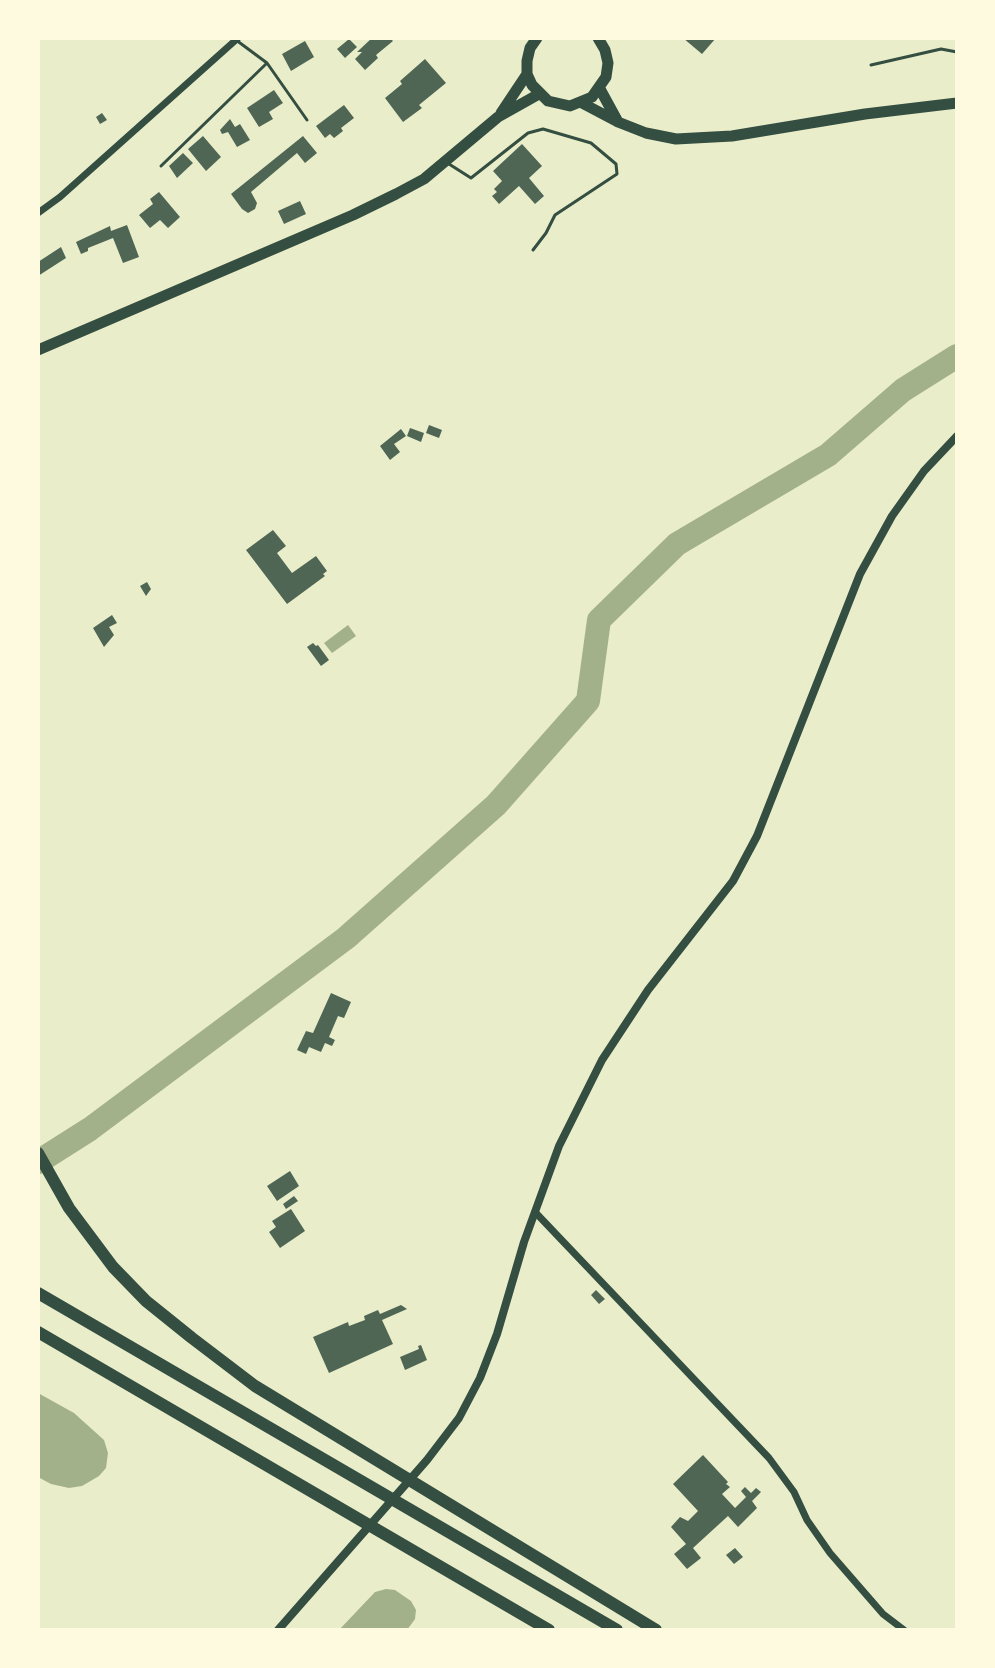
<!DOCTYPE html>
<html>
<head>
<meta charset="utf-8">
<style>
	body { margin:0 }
	#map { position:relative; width:995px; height:1668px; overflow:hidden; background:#e9edc9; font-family:Ubuntu,sans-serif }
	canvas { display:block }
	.frame { position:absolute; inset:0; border:40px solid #fefae0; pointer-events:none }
</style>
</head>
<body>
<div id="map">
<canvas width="995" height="1668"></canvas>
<div class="frame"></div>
</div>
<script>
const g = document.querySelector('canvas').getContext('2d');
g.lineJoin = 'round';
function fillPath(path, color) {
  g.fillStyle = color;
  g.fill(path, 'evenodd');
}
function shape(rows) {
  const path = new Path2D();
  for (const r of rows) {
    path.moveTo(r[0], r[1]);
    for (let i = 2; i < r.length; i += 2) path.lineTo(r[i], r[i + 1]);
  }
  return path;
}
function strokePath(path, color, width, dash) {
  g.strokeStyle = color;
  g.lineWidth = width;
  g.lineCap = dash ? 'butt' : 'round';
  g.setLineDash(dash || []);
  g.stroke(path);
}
fillPath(shape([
	[348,625,356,636,332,653,324,643],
	[38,1393,74,1413,104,1440,108,1453,106,1468,99,1476,82,1486,69,1488,51,1484,38,1477],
	[386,1589,395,1590,411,1601,416,1610,415,1619,407,1630,339,1630,375,1592]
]), '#a3b18a');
strokePath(shape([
	[38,1162,90,1129,346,938,496,805,588,701,599,620,677,544,828,455,903,390,957,356]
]), '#a3b18a', 24);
fillPath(shape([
	[372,38,390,38,393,41,376,55,378,58,365,70,355,59,362,52,357,52],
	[683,38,716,38,702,54],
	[349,39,357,47,345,58,337,49],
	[305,41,314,57,291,71,282,54],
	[425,59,446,83,419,105,422,108,403,122,385,98,402,84,400,81],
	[274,90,283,103,269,112,273,119,259,127,247,108],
	[344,105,354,118,341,128,343,131,334,138,330,134,325,138,316,126],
	[102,113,107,120,100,124,96,117],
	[230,119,235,127,240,124,250,140,237,147,228,132,222,134,220,130],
	[203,136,221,157,206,171,188,149],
	[303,136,317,153,305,163,297,153,251,192,257,203,255,209,248,213,242,209,231,194],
	[522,144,542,166,529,178,544,196,535,204,519,186,499,204,492,196,497,192,494,189,502,181,493,171],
	[183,153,193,163,177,178,169,166],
	[159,192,180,217,168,228,160,220,150,228,139,215,153,204,150,199],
	[300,201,306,214,284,224,278,211],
	[127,225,139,257,123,263,113,238,88,248,88,251,81,254,76,242,110,226,111,231],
	[61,247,66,258,38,276,38,262],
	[429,425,442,430,439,438,426,433],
	[410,428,424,433,421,442,407,436],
	[401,429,406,436,394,444,400,452,390,460,380,446],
	[273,530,286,546,277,553,292,573,316,556,327,571,323,574,325,576,287,604,246,550],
	[147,582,151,589,146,596,140,586],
	[112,615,117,623,109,627,114,635,104,647,93,628],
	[313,643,316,646,318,645,329,660,321,666,307,647],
	[331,993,351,1002,344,1018,338,1016,329,1037,335,1040,332,1046,325,1043,321,1052,309,1047,306,1054,297,1050,306,1031,313,1033],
	[290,1171,299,1186,277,1201,267,1186],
	[294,1196,298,1201,286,1209,283,1204],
	[291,1209,305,1231,280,1248,269,1232,276,1227,272,1221],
	[596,1290,605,1299,599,1304,591,1295],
	[401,1305,407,1309,382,1320,393,1344,329,1373,313,1337,348,1322,349,1326,365,1320,364,1316,378,1310,380,1314],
	[421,1345,427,1360,405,1370,400,1357,419,1349,418,1346],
	[703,1455,728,1482,726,1484,730,1487,722,1494,735,1508,746,1497,741,1491,745,1487,751,1493,756,1488,761,1492,752,1501,757,1508,738,1527,728,1516,693,1548,701,1558,687,1569,674,1554,686,1544,671,1527,680,1517,688,1521,698,1511,673,1484],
	[735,1548,743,1557,734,1564,726,1555]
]), '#4f6655');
strokePath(shape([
	[236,40,267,63,307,120],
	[871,65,941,49,957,52],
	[449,164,471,178,528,133,543,129,591,143,616,164,617,174,555,215,546,233,533,250],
	[161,166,267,63]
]), '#344e41', 3);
strokePath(shape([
	[38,213,60,197,238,38],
	[535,1212,769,1458,794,1492,807,1520,830,1553,883,1614,904,1630]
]), '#344e41', 7);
strokePath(shape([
	[278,1630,427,1460,459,1418,480,1378,497,1334,524,1242,559,1146,602,1060,648,990,733,881,757,836,860,574,892,516,924,471,957,436]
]), '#344e41', 8);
strokePath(shape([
	[537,38,530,48,527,61,527,74,532,85,548,101,570,106,592,97,606,77,608,63,605,50,598,38],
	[600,89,618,122],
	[582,103,618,122,646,133,676,139,732,136,865,114,957,103],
	[501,113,527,74],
	[38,350,353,215,396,194,424,179,498,117,539,94]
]), '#344e41', 11);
strokePath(shape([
	[38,1153,69,1208,113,1267,146,1301,192,1338,255,1386,656,1630],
	[38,1293,617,1630],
	[38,1332,549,1630]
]), '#344e41', 12);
</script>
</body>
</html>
